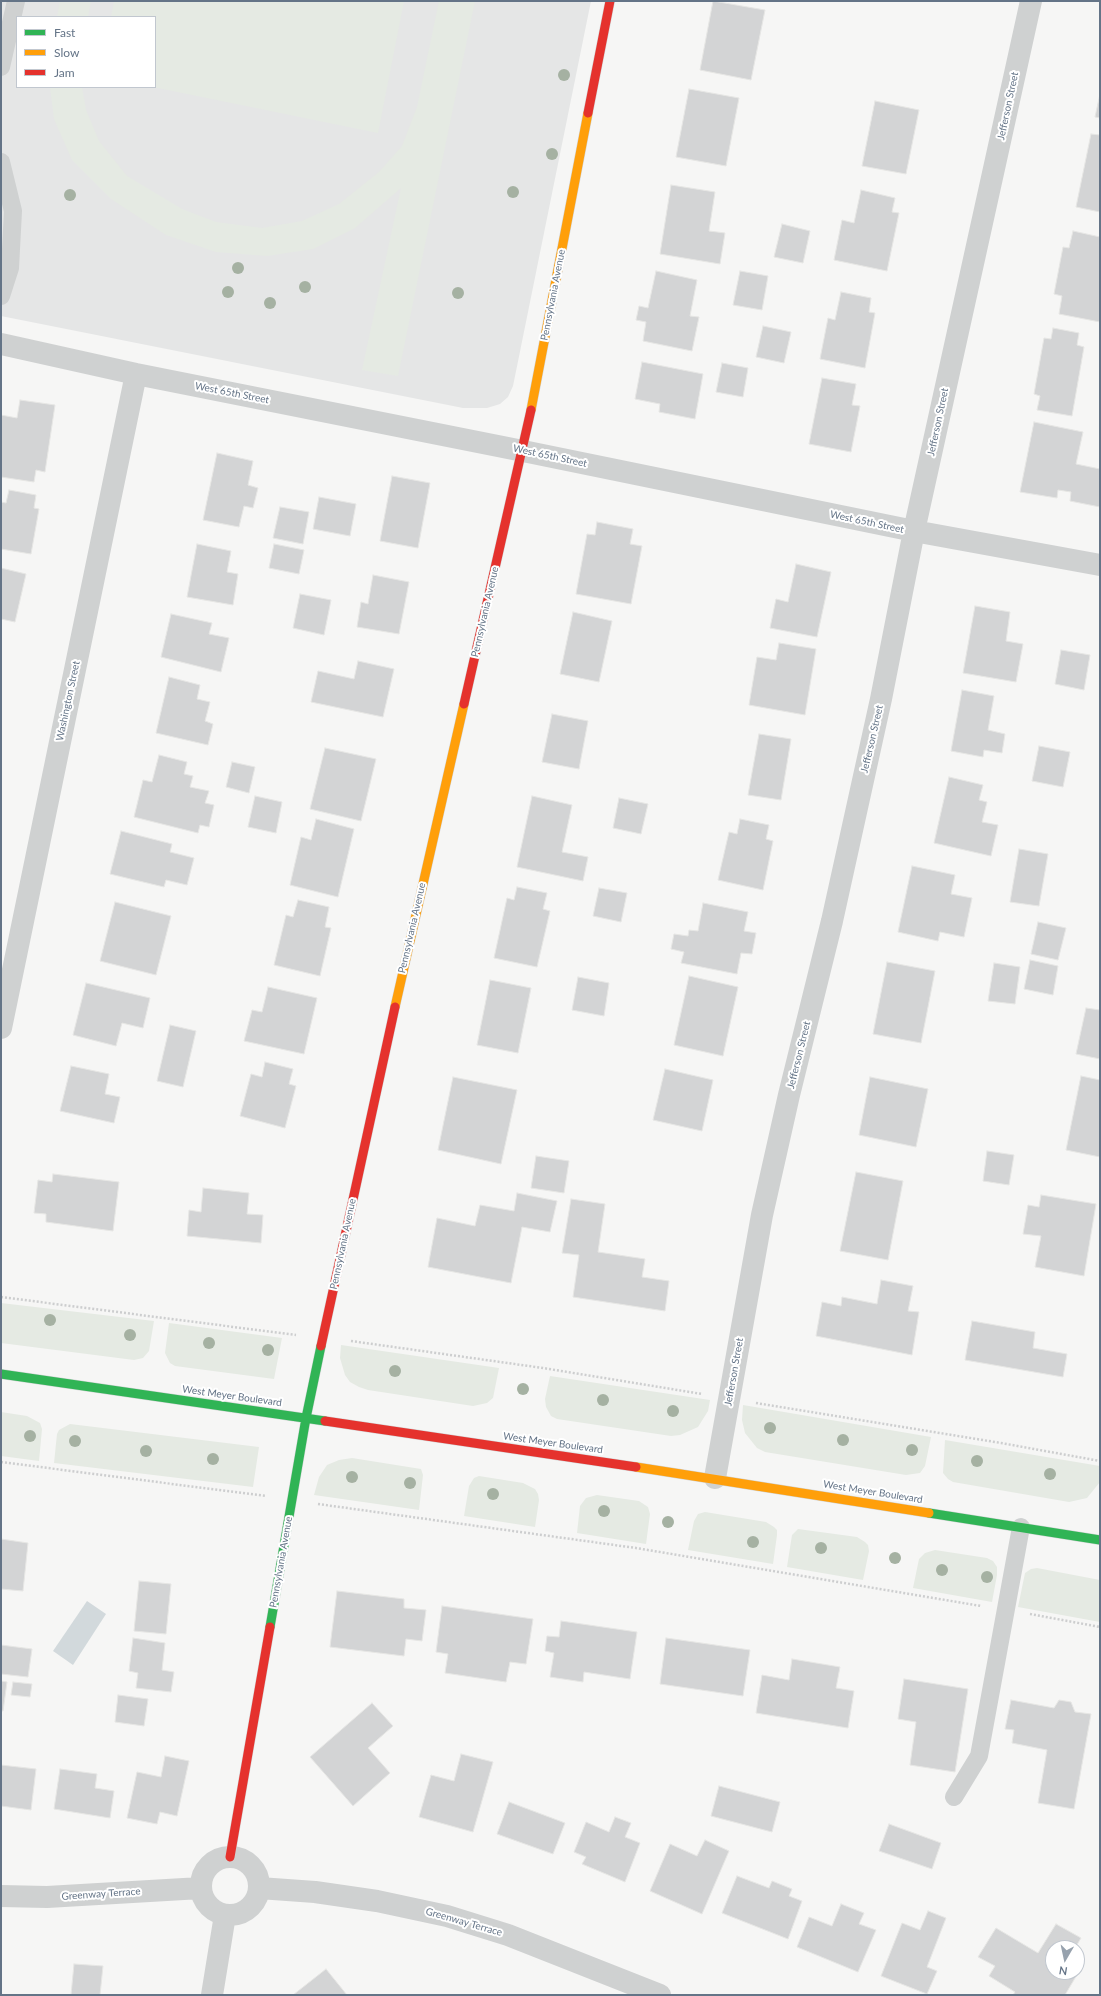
<!DOCTYPE html>
<html>
<head>
<meta charset="utf-8">
<style>
	body { margin:0 }
	#map { position:relative; width:1101px; height:1996px; overflow:hidden; background:#f6f6f5; font-family:Lato,sans-serif }
	canvas { display:block }
	.frame { position:absolute; inset:0; border:2px solid #647487; pointer-events:none }
	.legend { position:absolute; left:16px; top:16px; width:140px; height:72px; box-sizing:border-box; background:#fff; border:1px solid #c1c7cf; margin:0; padding:5px 7px; list-style:none; font-size:12px; color:#647487 }
	.legend li { display:flex; align-items:center; gap:8px; height:20px }
	.legend b { width:20px; border:1px solid #c1c7cf }
	.north { position:absolute; left:1045px; top:1940px; width:40px; height:40px; box-sizing:border-box; background:#fff; border:1px solid #c1c7cf; border-radius:50%; rotate:189deg; font-size:11px; font-weight:700; line-height:16px; text-align:center; color:#647487 }
	.north::after { content:''; display:block; margin:auto; width:14px; height:18px; background:#97a2ae; clip-path:polygon(50% 0,100% 100%,50% 72%,0 100%) }
</style>
</head>
<body>
<div id="map">
<canvas width="1101" height="1996"></canvas>
<div class="frame"></div>
<ul class="legend">
<li><b style="height:5px;background:#30b455"></b>Fast</li>
<li><b style="height:5px;background:#ff9f0a"></b>Slow</li>
<li><b style="height:5px;background:#e5322d"></b>Jam</li>
</ul>
<div class="north">N</div>
</div>
<script>
const g = document.querySelector('canvas').getContext('2d');
g.lineJoin = 'round';
function fillPath(path, color) {
  g.fillStyle = color;
  g.fill(path, 'evenodd');
}
function shape(rows) {
  const path = new Path2D();
  for (const r of rows) {
    if (r.length === 3) {
      path.moveTo(r[0] + r[2], r[1]);
      path.arc(r[0], r[1], r[2], 0, 2 * Math.PI);
      continue;
    }
    path.moveTo(r[0], r[1]);
    for (let i = 2; i < r.length; i += 2) path.lineTo(r[i], r[i + 1]);
  }
  return path;
}
function strokePath(path, color, width, dash) {
  g.strokeStyle = color;
  g.lineWidth = width;
  g.lineCap = dash ? 'butt' : 'round';
  g.setLineDash(dash || []);
  g.stroke(path);
}
function label(font, color, halo, rows, align = 'center') {
  g.font = font + ' Lato,sans-serif';
  g.lineWidth = 4;
  g.setLineDash([]);
  g.textBaseline = 'middle';
  g.strokeStyle = halo;
  g.fillStyle = color;
  for (const [text, x, y, turn = 0] of rows) {
    g.save();
    g.translate(x, y);
    g.rotate((+turn || 0) * Math.PI / 180);
    g.textAlign = isNaN(turn) ? turn : align;
    if (halo) g.strokeText(text, 0, 0);
    g.fillText(text, 0, 0);
    g.restore();
  }
}
fillPath(shape([
	[1,1,591,1,513,386,508,397,500,404,487,408,463,408,1,316],
	[17,17,155,17,155,87,17,87]
]), '#e5e6e6');
fillPath(shape([
	[60,1,91,1,88,17,57,17],
	[114,1,404,1,378,133,153,87,155,87,155,17,111,17],
	[439,1,475,1,398,376,362,370,401,188,355,228,313,249,267,256,216,252,166,235,111,199,72,160,54,119,50,87,82,87,86,110,99,141,127,176,182,209,216,222,262,228,302,221,339,204,379,172,402,146,417,107],
	[1,1303,154,1321,149,1351,143,1358,134,1360,1,1343],
	[169,1323,282,1338,274,1379,175,1366,170,1363,165,1353],
	[341,1345,499,1368,493,1398,487,1403,473,1406,368,1390,359,1387,350,1382,345,1375,340,1358],
	[550,1376,710,1400,708,1411,698,1427,680,1435,671,1436,557,1419,551,1416,546,1407,545,1399],
	[743,1405,931,1437,925,1466,920,1473,906,1475,765,1452,757,1448,745,1433,742,1420],
	[1,1412,27,1416,40,1423,42,1429,39,1461,1,1456],
	[70,1424,259,1447,253,1487,54,1463,57,1434,59,1430],
	[945,1440,1100,1466,1100,1482,1087,1498,1069,1502,953,1482,948,1479,943,1473],
	[352,1458,421,1469,423,1475,419,1510,314,1495,319,1477,327,1465,339,1460],
	[479,1476,523,1483,535,1489,538,1494,539,1500,535,1527,464,1516,469,1486,474,1478],
	[597,1495,639,1501,648,1507,650,1514,646,1544,577,1533,580,1506,586,1498],
	[705,1512,766,1522,774,1527,777,1530,777,1535,773,1564,688,1550,694,1521,698,1514],
	[798,1529,857,1537,865,1542,868,1545,869,1551,863,1580,787,1567,792,1535],
	[935,1550,987,1558,993,1561,997,1567,997,1575,992,1602,913,1588,919,1559,925,1553],
	[1037,1568,1100,1580,1100,1622,1018,1607,1025,1573,1031,1569]
]), '#e5eae3');
fillPath(shape([
	[87,1601,106,1614,73,1665,53,1651]
]), '#d2d9dc');
const building = shape([
	[713,1,765,10,751,80,700,70,713,1],
	[689,89,739,98,726,166,676,157,689,89],
	[1100,94,1100,118,1095,117,1100,94],
	[875,101,919,110,906,174,862,166,875,101],
	[1091,134,1100,135,1100,212,1076,207,1091,134],
	[671,185,715,192,709,231,725,233,720,264,660,254,671,185],
	[861,190,895,198,892,212,899,213,887,271,834,260,842,220,854,223,861,190],
	[782,224,810,231,803,263,774,257,782,224],
	[1073,231,1100,237,1100,322,1059,314,1062,296,1054,294,1063,247,1069,248,1073,231],
	[656,271,697,280,690,316,699,317,692,351,643,341,646,322,636,320,639,306,648,308,656,271],
	[740,271,768,276,762,310,733,305,740,271],
	[841,292,871,298,869,312,875,313,865,368,820,359,828,318,835,320,841,292],
	[763,326,791,332,784,363,756,357,763,326],
	[1053,328,1079,333,1077,345,1084,347,1072,416,1037,410,1040,396,1034,394,1044,338,1051,339,1053,328],
	[642,362,703,374,695,419,659,412,660,404,635,399,642,362],
	[722,363,748,368,743,397,716,392,722,363],
	[822,378,856,384,852,405,860,406,851,452,809,444,822,378],
	[20,400,55,405,45,472,36,470,34,482,1,477,1,415,17,418,20,400],
	[1034,422,1083,432,1076,464,1100,469,1100,507,1070,501,1071,492,1058,490,1057,498,1020,492,1034,422],
	[217,453,253,461,248,485,258,488,253,508,244,506,239,527,203,520,217,453],
	[392,476,430,483,418,548,380,541,392,476],
	[9,490,36,495,34,508,39,509,31,554,1,549,1,502,6,503,9,490],
	[319,497,356,504,350,536,313,529,319,497],
	[280,507,309,512,303,544,273,538,280,507],
	[597,522,633,529,630,544,642,546,631,604,576,594,587,534,595,535,597,522],
	[197,544,231,551,227,572,238,574,233,605,187,597,197,544],
	[274,544,304,550,299,574,269,568,274,544],
	[796,564,831,572,817,637,770,628,776,599,788,602,796,564],
	[1,568,26,574,15,622,1,619,1,568],
	[373,575,409,582,399,634,357,627,361,602,368,604,373,575],
	[300,594,331,600,324,635,293,628,300,594],
	[975,606,1010,612,1006,641,1023,644,1016,682,963,673,975,606],
	[573,612,612,621,599,682,560,674,573,612],
	[171,614,212,623,209,634,229,638,221,672,161,657,171,614],
	[779,643,816,649,805,715,749,705,757,657,776,660,779,643],
	[1061,650,1090,655,1084,690,1055,684,1061,650],
	[358,661,394,669,383,717,311,702,318,671,354,679,358,661],
	[169,677,200,685,197,699,210,702,205,721,213,724,208,745,156,733,169,677],
	[962,690,994,696,988,730,1005,734,1002,753,984,750,983,757,951,751,962,690],
	[552,714,588,721,579,769,542,762,552,714],
	[759,734,791,739,781,800,748,795,759,734],
	[1039,746,1070,752,1063,787,1032,781,1039,746],
	[325,748,376,759,361,821,310,809,325,748],
	[159,755,187,762,184,774,193,776,190,787,209,791,205,803,214,805,209,827,200,825,198,833,134,817,143,780,152,782,159,755],
	[232,762,255,767,249,793,226,787,232,762],
	[949,777,983,785,979,800,987,802,982,822,998,825,991,856,934,843,949,777],
	[255,796,282,802,276,833,248,827,255,796],
	[532,796,572,805,562,852,588,857,583,881,517,867,532,796],
	[619,798,648,804,641,834,613,828,619,798],
	[316,819,354,829,338,897,290,885,301,837,311,840,316,819],
	[740,819,769,825,766,839,773,841,763,890,718,880,729,832,737,834,740,819],
	[121,831,172,844,170,852,194,858,187,885,166,880,164,887,110,874,121,831],
	[1019,849,1048,854,1039,906,1010,902,1019,849],
	[912,866,955,875,951,894,972,898,964,937,940,932,938,941,898,932,912,866],
	[517,887,547,893,543,909,550,911,537,967,494,958,507,898,514,900,517,887],
	[599,888,627,893,621,922,593,916,599,888],
	[298,900,329,907,325,927,331,928,320,976,274,965,286,915,293,917,298,900],
	[115,902,171,916,156,975,100,961,115,902],
	[703,903,748,912,744,931,756,933,752,954,741,953,737,974,681,963,684,952,671,949,674,934,688,936,689,930,698,931,703,903],
	[1038,922,1066,928,1058,960,1031,954,1038,922],
	[1030,960,1058,966,1053,995,1024,989,1030,960],
	[887,962,935,971,921,1043,873,1034,887,962],
	[994,963,1020,967,1015,1004,988,1001,994,963],
	[689,976,738,987,723,1056,674,1045,689,976],
	[578,977,609,983,604,1016,572,1010,578,977],
	[490,980,531,988,518,1053,477,1045,490,980],
	[86,983,150,998,143,1028,122,1023,116,1046,73,1035,86,983],
	[268,987,317,998,304,1054,244,1041,252,1010,262,1012,268,987],
	[1086,1008,1100,1010,1100,1059,1076,1054,1086,1008],
	[170,1025,196,1031,183,1087,157,1081,170,1025],
	[265,1062,293,1069,289,1084,296,1086,285,1128,240,1116,251,1074,262,1077,265,1062],
	[71,1066,109,1074,105,1094,120,1097,114,1123,60,1111,71,1066],
	[665,1069,713,1080,702,1131,653,1120,665,1069],
	[1081,1076,1100,1080,1100,1157,1066,1150,1081,1076],
	[453,1077,517,1090,501,1164,438,1150,453,1077],
	[870,1077,928,1089,916,1147,859,1135,870,1077],
	[987,1151,1014,1155,1009,1185,983,1181,987,1151],
	[536,1156,569,1161,564,1193,531,1188,536,1156],
	[856,1172,903,1181,888,1260,840,1251,856,1172],
	[53,1174,119,1182,113,1231,46,1222,46,1214,34,1213,38,1180,52,1182,53,1174],
	[203,1188,249,1193,247,1214,263,1215,261,1243,187,1236,189,1210,201,1212,203,1188],
	[517,1193,557,1201,550,1232,522,1227,511,1283,428,1267,437,1218,475,1226,480,1205,514,1211,517,1193],
	[1041,1195,1096,1204,1084,1276,1035,1267,1041,1236,1023,1234,1028,1205,1039,1207,1041,1195],
	[571,1199,605,1204,598,1252,645,1259,642,1277,669,1281,665,1311,573,1297,579,1255,562,1253,571,1199],
	[881,1280,913,1286,908,1311,919,1312,912,1355,816,1336,822,1302,841,1306,842,1297,877,1304,881,1280],
	[972,1321,1035,1332,1033,1348,1067,1354,1063,1377,965,1360,972,1321],
	[1,1539,28,1543,23,1591,1,1589,1,1539],
	[139,1581,171,1584,166,1634,134,1631,139,1581],
	[337,1591,404,1599,404,1608,426,1610,422,1641,406,1639,404,1656,330,1647,337,1591],
	[442,1606,533,1619,526,1664,510,1662,506,1682,445,1673,448,1654,436,1652,442,1606],
	[561,1621,637,1632,630,1679,584,1672,583,1682,550,1677,554,1653,545,1651,547,1636,559,1637,561,1621],
	[133,1638,165,1643,162,1670,174,1672,171,1692,136,1688,138,1673,129,1671,133,1638],
	[666,1638,750,1650,743,1696,660,1684,666,1638],
	[1,1645,32,1649,28,1677,1,1674,1,1645],
	[792,1659,840,1667,836,1688,854,1691,848,1728,756,1713,762,1675,789,1680,792,1659],
	[904,1679,968,1689,955,1772,910,1765,916,1722,898,1719,904,1679],
	[1,1681,7,1682,3,1711,1,1711,1,1681],
	[13,1682,32,1684,30,1697,11,1695,13,1682],
	[118,1695,148,1699,144,1726,115,1722,118,1695],
	[1011,1700,1054,1708,1059,1700,1071,1702,1075,1712,1091,1714,1074,1809,1038,1803,1047,1750,1012,1743,1014,1730,1005,1729,1011,1700],
	[372,1703,393,1726,368,1748,390,1773,353,1806,310,1757,372,1703],
	[461,1754,493,1762,473,1832,419,1817,431,1775,454,1781,461,1754],
	[165,1756,189,1761,177,1816,160,1812,157,1824,127,1818,137,1772,161,1777,165,1756],
	[1,1765,36,1769,31,1810,1,1806,1,1765],
	[60,1769,97,1774,95,1788,114,1791,110,1818,54,1809,60,1769],
	[719,1786,780,1802,772,1832,711,1816,719,1786],
	[509,1802,565,1823,553,1854,497,1834,509,1802],
	[615,1817,631,1823,625,1837,640,1843,625,1882,582,1864,586,1857,574,1852,586,1822,609,1832,615,1817],
	[889,1824,941,1843,932,1869,879,1851,889,1824],
	[705,1840,729,1851,702,1914,650,1891,670,1844,697,1856,705,1840],
	[737,1876,769,1888,772,1881,792,1889,789,1896,802,1901,788,1939,722,1913,737,1876],
	[841,1904,864,1913,859,1924,876,1930,858,1972,797,1947,809,1917,832,1926,841,1904],
	[928,1911,946,1918,927,1967,937,1971,927,1994,881,1976,902,1923,920,1930,928,1911],
	[1056,1924,1081,1938,1075,1948,1053,1948,1053,1972,1077,1972,1077,1966,1081,1968,1065,1995,1013,1995,1015,1992,989,1976,995,1966,978,1957,996,1928,1038,1953,1056,1924],
	[74,1964,103,1966,100,1995,71,1995,74,1964],
	[326,1969,347,1995,293,1995,326,1969]
]);
fillPath(building, '#d3d4d5');
strokePath(building, '#e6e6e4', 1);
const fast = shape([
	[1,1374,325,1421],
	[929,1513,1100,1540],
	[270,1627,306,1418,321,1346]
]);
const slow = shape([
	[531,410,588,113],
	[395,1007,464,704],
	[636,1467,929,1513]
]);
const jam = shape([
	[588,113,610,1],
	[464,704,531,410],
	[321,1346,395,1007],
	[325,1421,636,1467],
	[230,1857,270,1627]
]);
strokePath(fast, '#d2d4d5', 10);
strokePath(slow, '#d2d4d5', 10);
strokePath(jam, '#d2d4d5', 10);
strokePath(shape([
	[1,1297,296,1335],
	[351,1341,543,1368,702,1394],
	[756,1403,1001,1443,1100,1461],
	[1,1462,266,1496],
	[318,1504,636,1548,981,1606],
	[1030,1614,1100,1627]
]), '#cdcecf', 2.5, [2, 2]);
strokePath(shape([
	[1,67,16,1],
	[1,162,13,211,10,268,1,296],
	[954,1797,979,1756,1021,1527]
]), '#cfd1d1', 18);
strokePath(shape([
	[1,344,136,374,523,451,914,531,1100,565],
	[1,1028,136,374],
	[715,1478,762,1215,789,1095,832,921,881,699,914,531,1031,1],
	[230,1886,29],
	[259,1888,315,1892,377,1901,447,1916,508,1935,660,1995],
	[1,1896,47,1897,201,1888],
	[212,1995,225,1915]
]), '#cfd1d1', 22);
strokePath(fast, '#30b455', 9);
strokePath(slow, '#ff9f0a', 9);
strokePath(jam, '#e5322d', 9);
g.fillStyle = '#a5b1a2';
for (const [x, y] of [
	[564,75],
	[552,154],
	[513,192],
	[70,195],
	[238,268],
	[305,287],
	[228,292],
	[458,293],
	[270,303],
	[50,1320],
	[130,1335],
	[209,1343],
	[268,1350],
	[395,1371],
	[523,1389],
	[603,1400],
	[673,1411],
	[770,1428],
	[30,1436],
	[843,1440],
	[75,1441],
	[912,1450],
	[146,1451],
	[213,1459],
	[977,1461],
	[1050,1474],
	[352,1477],
	[410,1483],
	[493,1494],
	[604,1511],
	[668,1522],
	[753,1542],
	[821,1548],
	[895,1558],
	[942,1570],
	[987,1577]
]) {
  g.beginPath();
  g.arc(x, y, 6, 0, 2 * Math.PI);
  g.fill();
}
label('10px', '#647487', '#fff', [
	["Jefferson Street",1008,106,-78],
	["Pennsylvania Avenue",553,295,-79],
	["West 65th Street",232,393,11],
	["Jefferson Street",938,422,-78],
	["West 65th Street",550,456,12],
	["West 65th Street",867,522,12],
	["Pennsylvania Avenue",485,612,-77],
	["Washington Street",68,701,-78],
	["Jefferson Street",872,739,-77],
	["Pennsylvania Avenue",412,928,-77],
	["Jefferson Street",799,1055,-76],
	["Pennsylvania Avenue",343,1244,-78],
	["Jefferson Street",734,1372,-80],
	["West Meyer Boulevard",232,1396,8],
	["West Meyer Boulevard",553,1443,8],
	["West Meyer Boulevard",873,1492,9],
	["Pennsylvania Avenue",281,1562,-80],
	["Greenway Terrace",101,1894,-4],
	["Greenway Terrace",464,1922,16]
]);
</script>
</body>
</html>
